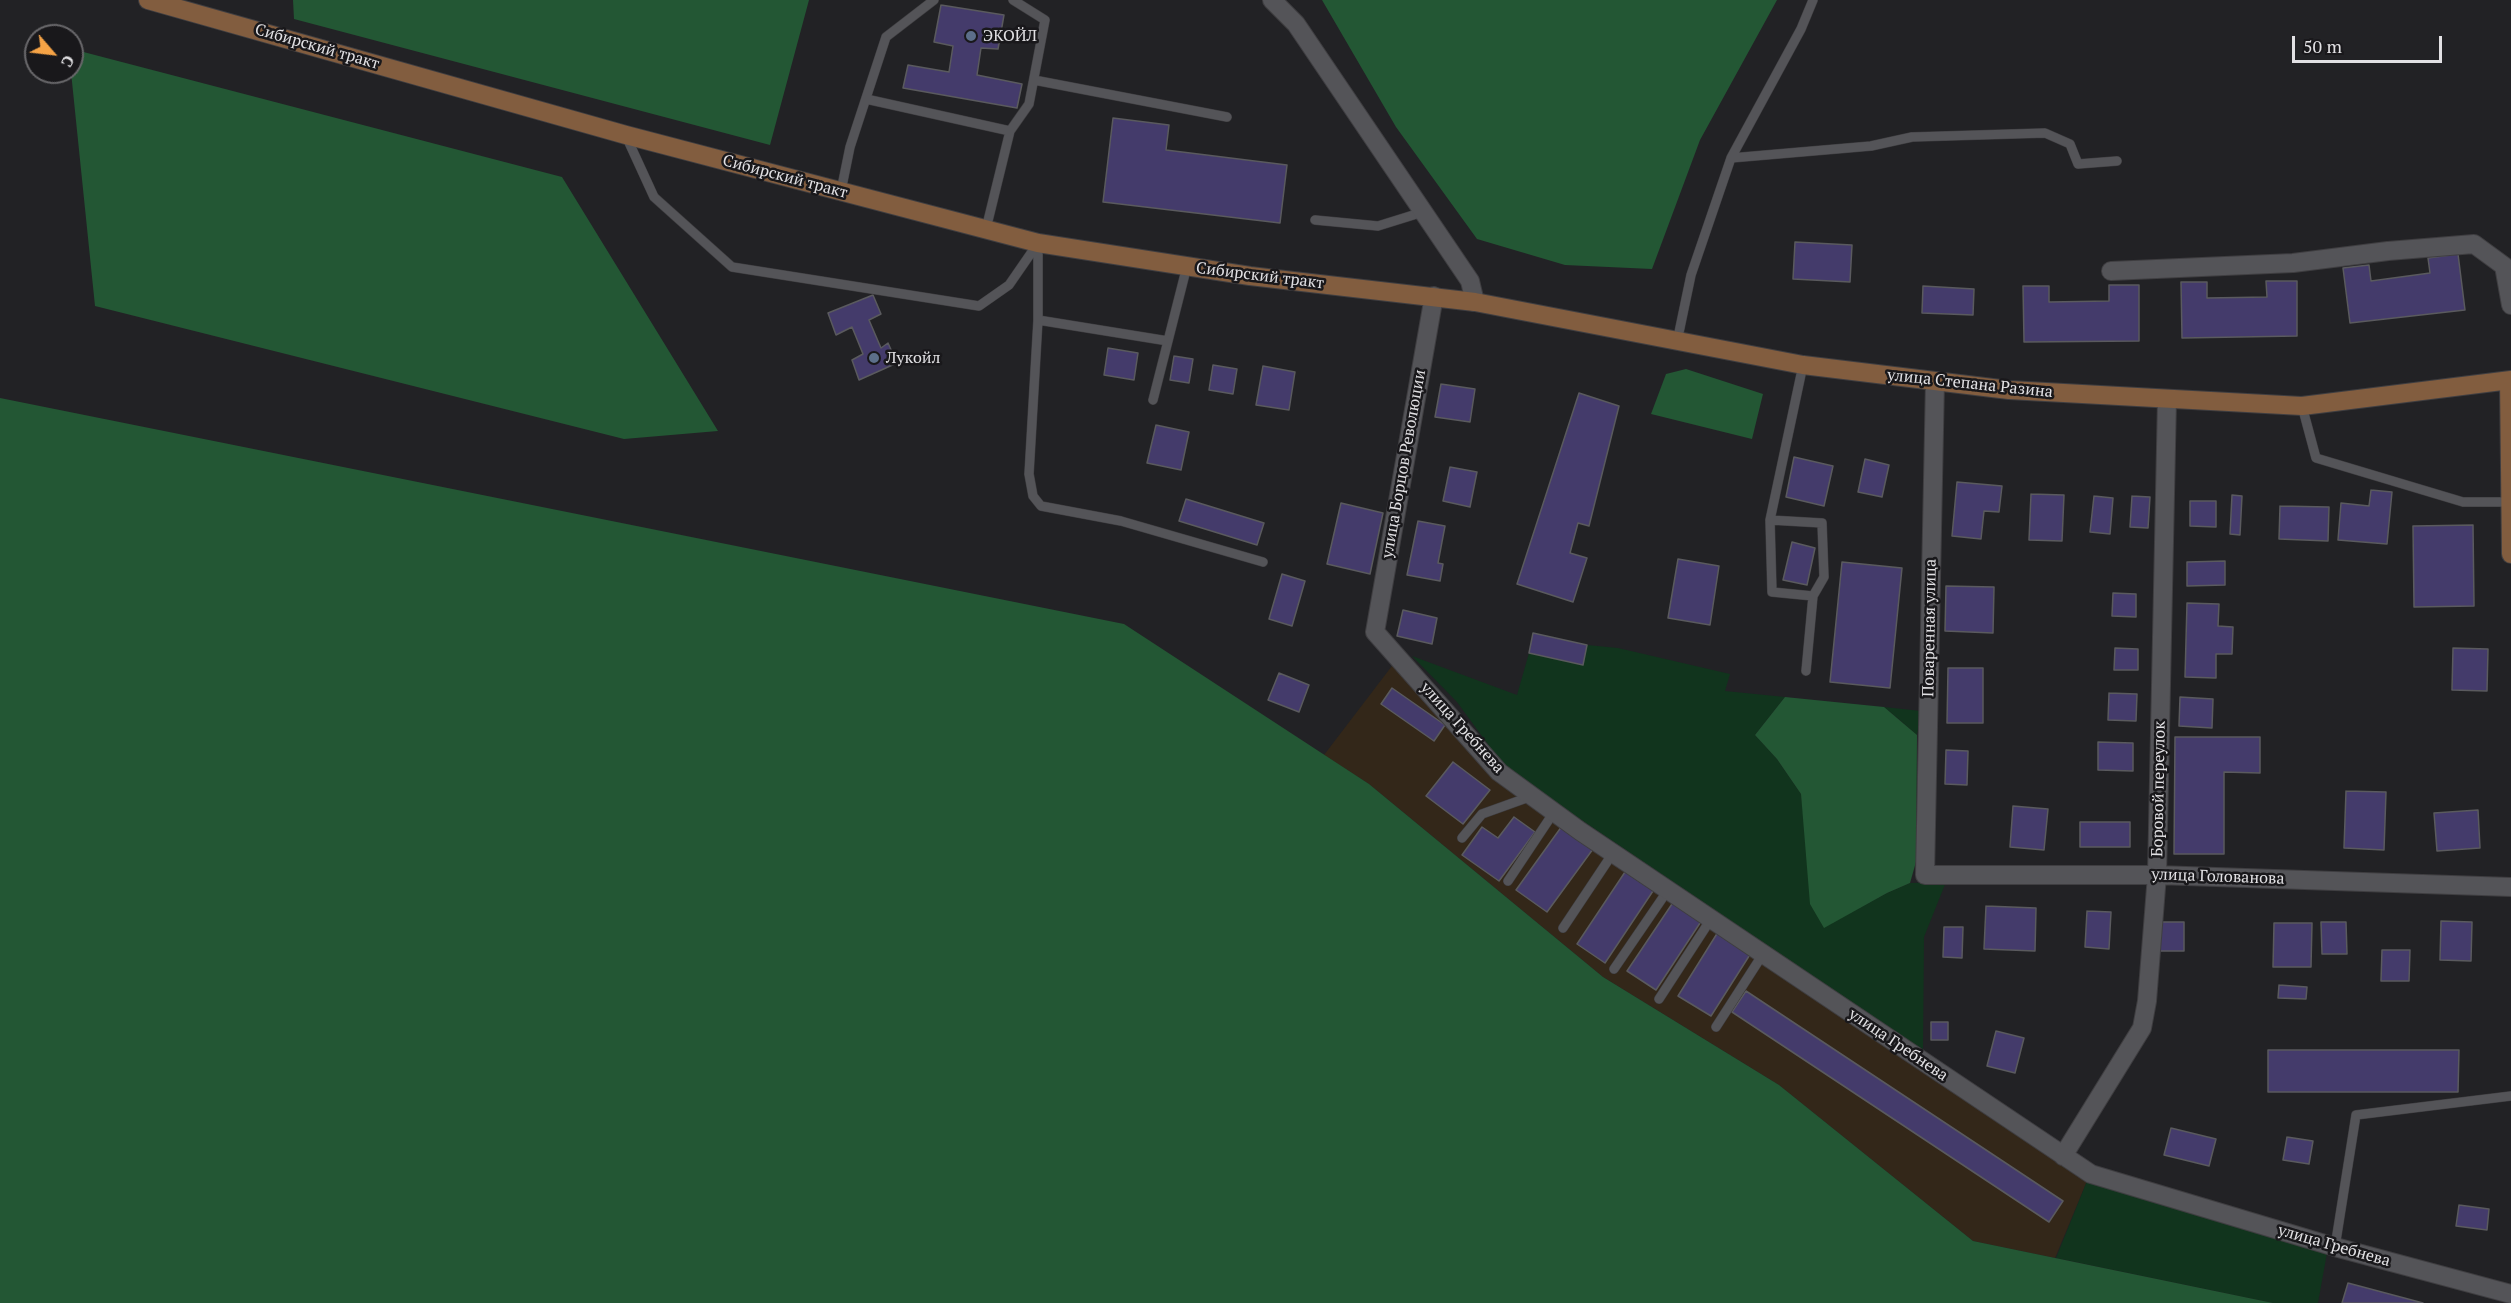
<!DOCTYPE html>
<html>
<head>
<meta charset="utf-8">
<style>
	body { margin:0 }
	#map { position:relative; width:2511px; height:1303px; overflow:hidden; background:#222225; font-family:"PT Serif",serif }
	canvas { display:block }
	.north { position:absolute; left:24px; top:24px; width:60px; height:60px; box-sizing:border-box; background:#19181b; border:2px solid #69686b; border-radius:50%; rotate:118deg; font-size:16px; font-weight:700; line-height:24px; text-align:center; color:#e2e1e4 }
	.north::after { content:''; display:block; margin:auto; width:21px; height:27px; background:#f5a346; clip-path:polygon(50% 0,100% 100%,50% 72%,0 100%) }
	.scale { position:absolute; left:2292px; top:36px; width:150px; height:27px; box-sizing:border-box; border:3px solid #e2e1e4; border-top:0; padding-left:8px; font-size:18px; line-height:21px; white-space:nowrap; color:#e2e1e4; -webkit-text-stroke:4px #19181b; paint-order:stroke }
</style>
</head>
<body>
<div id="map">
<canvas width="2511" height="1303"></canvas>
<div class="north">С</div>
<div class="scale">50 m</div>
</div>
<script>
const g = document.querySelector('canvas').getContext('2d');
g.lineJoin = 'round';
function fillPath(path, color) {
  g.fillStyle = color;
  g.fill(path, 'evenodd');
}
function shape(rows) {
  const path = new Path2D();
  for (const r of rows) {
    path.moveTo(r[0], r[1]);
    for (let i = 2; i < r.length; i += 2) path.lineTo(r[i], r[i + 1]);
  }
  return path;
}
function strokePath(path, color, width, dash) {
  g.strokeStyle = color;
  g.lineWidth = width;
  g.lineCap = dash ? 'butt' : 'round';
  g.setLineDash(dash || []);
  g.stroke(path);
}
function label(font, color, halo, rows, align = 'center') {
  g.font = font + ' "PT Serif",serif';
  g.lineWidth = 5;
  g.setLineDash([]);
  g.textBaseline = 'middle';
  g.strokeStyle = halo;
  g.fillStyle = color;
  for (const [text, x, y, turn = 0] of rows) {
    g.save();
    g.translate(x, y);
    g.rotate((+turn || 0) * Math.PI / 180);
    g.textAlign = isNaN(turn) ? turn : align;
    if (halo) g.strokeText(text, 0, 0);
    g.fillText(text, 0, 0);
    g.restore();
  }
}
fillPath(shape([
	[1395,662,1494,774,2087,1181,2055,1258,1973,1241,1779,1085,1603,977,1369,784,1324,755]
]), '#332719');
fillPath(shape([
	[1587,645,1618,648,1730,674,1725,691,1785,697,1755,735,1777,759,1801,794,1807,848,1824,927,1887,893,1910,883,1946,882,1924,937,1923,1051,1506,769,1457,702,1412,656,1517,695,1529,653,1583,665],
	[1884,707,1921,711,1917,735,1895,716],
	[2087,1181,2327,1253,2318,1303,2273,1303,2056,1258]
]), '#11341d');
fillPath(shape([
	[293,0,809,0,770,145,294,19],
	[1322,0,1777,0,1700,140,1652,269,1565,265,1477,239,1396,127],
	[72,49,562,177,718,431,624,439,95,306,71,72],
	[1686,369,1763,394,1752,439,1651,414,1666,374],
	[0,398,1124,624,1369,784,1603,977,1779,1085,1973,1241,2273,1303,0,1303],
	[1785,697,1884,707,1917,735,1916,862,1910,883,1887,893,1824,928,1810,904,1801,794,1777,759,1755,735]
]), '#235734');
const building = shape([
	[941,5,1004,15,998,49,981,48,977,75,1022,84,1017,108,903,88,908,65,949,72,953,46,934,42,941,5],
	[1113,118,1169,125,1166,150,1287,165,1280,223,1103,202,1113,118],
	[1795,242,1852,245,1850,282,1793,279,1795,242],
	[2458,254,2465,310,2350,323,2343,268,2369,265,2371,281,2430,273,2428,258,2458,254],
	[2266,281,2297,281,2297,336,2182,338,2181,282,2207,282,2207,298,2267,297,2266,281],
	[2109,285,2139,285,2139,341,2024,342,2023,286,2049,286,2049,302,2109,301,2109,285],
	[1923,286,1974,289,1973,315,1922,313,1923,286],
	[873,295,881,314,869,320,881,348,888,343,897,363,859,380,852,360,863,354,852,327,836,335,828,313,873,295],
	[1108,348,1138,353,1134,380,1104,375,1108,348],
	[1174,356,1193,359,1189,383,1170,380,1174,356],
	[1213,365,1237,369,1233,394,1209,390,1213,365],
	[1263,366,1295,372,1289,410,1256,405,1263,366],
	[1441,384,1475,389,1470,422,1435,417,1441,384],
	[1579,393,1619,406,1589,526,1578,523,1570,553,1587,558,1573,602,1517,584,1579,393],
	[1156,425,1189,432,1181,470,1147,463,1156,425],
	[1794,457,1833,466,1824,506,1786,497,1794,457],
	[1865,459,1889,465,1882,497,1858,492,1865,459],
	[1450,467,1477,472,1470,507,1443,501,1450,467],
	[1957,482,2002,486,1999,512,1984,511,1981,539,1952,536,1957,482],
	[2371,490,2392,492,2387,544,2338,540,2341,503,2369,506,2371,490],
	[2031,494,2064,495,2062,541,2029,540,2031,494],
	[2232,495,2242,496,2240,535,2230,534,2232,495],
	[2094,496,2113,498,2110,534,2090,532,2094,496],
	[2132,496,2150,497,2148,528,2130,527,2132,496],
	[1186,499,1264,523,1257,545,1179,521,1186,499],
	[2190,501,2216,501,2216,527,2190,526,2190,501],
	[1341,503,1383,513,1370,574,1327,564,1341,503],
	[2280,506,2329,507,2328,541,2279,539,2280,506],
	[1418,521,1445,526,1438,563,1443,564,1440,581,1407,575,1418,521],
	[2473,525,2474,606,2414,607,2413,526,2473,525],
	[1792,542,1815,548,1807,585,1783,580,1792,542],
	[1678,559,1719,566,1710,625,1668,618,1678,559],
	[2225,561,2225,585,2187,586,2187,562,2225,561],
	[1842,562,1902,568,1890,688,1830,682,1842,562],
	[1282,574,1305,581,1292,626,1269,619,1282,574],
	[1946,586,1994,587,1993,633,1945,631,1946,586],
	[2113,593,2136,594,2136,617,2112,616,2113,593],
	[2187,603,2219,604,2218,626,2233,627,2232,654,2216,654,2216,678,2185,677,2187,603],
	[1403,610,1437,618,1432,644,1397,636,1403,610],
	[1533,633,1587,645,1583,665,1529,653,1533,633],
	[2115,648,2138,649,2138,670,2114,670,2115,648],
	[2453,648,2488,649,2487,691,2452,690,2453,648],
	[1948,668,1983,668,1983,723,1947,723,1948,668],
	[1279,673,1309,685,1299,712,1268,700,1279,673],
	[1392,688,1445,725,1434,741,1381,704,1392,688],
	[2109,693,2137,694,2136,721,2108,720,2109,693],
	[2180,697,2213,699,2212,728,2179,726,2180,697],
	[2175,737,2260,737,2260,773,2224,772,2224,854,2174,854,2175,737],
	[2098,742,2133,743,2133,771,2098,770,2098,742],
	[1946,750,1968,751,1967,785,1945,784,1946,750],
	[1453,762,1490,790,1463,824,1426,796,1453,762],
	[2346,791,2386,792,2384,850,2344,848,2346,791],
	[2013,806,2048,809,2044,850,2010,847,2013,806],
	[2478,810,2480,848,2437,851,2434,813,2478,810],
	[1514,817,1535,832,1499,881,1462,855,1482,827,1498,838,1514,817],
	[2080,822,2130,822,2130,847,2080,847,2080,822],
	[1562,826,1593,849,1547,912,1516,890,1562,826],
	[1627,869,1655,888,1605,963,1577,944,1627,869],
	[1674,901,1702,920,1656,990,1627,971,1674,901],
	[1986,906,2036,908,2035,951,1984,949,1986,906],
	[2087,911,2111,912,2109,949,2085,947,2087,911],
	[2441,921,2472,922,2471,961,2440,960,2441,921],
	[2160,922,2184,922,2184,951,2159,951,2160,922],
	[2321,922,2346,922,2347,954,2322,954,2321,922],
	[2274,923,2312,923,2311,967,2273,967,2274,923],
	[1944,927,1963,927,1962,958,1943,957,1944,927],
	[1718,932,1751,953,1711,1016,1678,996,1718,932],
	[2382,950,2410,950,2409,981,2381,981,2382,950],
	[2279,985,2307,987,2306,999,2278,998,2279,985],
	[1746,991,2063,1201,2049,1222,1732,1012,1746,991],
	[1931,1022,1948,1022,1948,1040,1931,1040,1931,1022],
	[1996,1031,2024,1038,2015,1073,1987,1066,1996,1031],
	[2268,1050,2459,1050,2458,1092,2268,1092,2268,1050],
	[2171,1128,2216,1139,2209,1166,2164,1155,2171,1128],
	[2287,1137,2313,1141,2309,1164,2283,1160,2287,1137],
	[2459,1205,2489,1209,2487,1230,2456,1226,2459,1205],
	[2348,1283,2423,1303,2342,1303,2348,1283]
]);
fillPath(building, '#443b6b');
strokePath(building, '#5a5a5e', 1.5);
const lane = shape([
	[1034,80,1227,117],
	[866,99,1010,131,986,229],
	[1010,131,1029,104,1045,20,1013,0],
	[626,136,654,197,732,267,979,306,1009,285,1038,243],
	[1731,158,1871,146,1912,137,2045,133,2070,144,2078,164,2117,161],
	[841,191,850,147,886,37,934,0],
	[1315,220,1378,226,1423,212],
	[1038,243,1038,320,1029,474,1033,496,1041,506,1121,521,1263,562],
	[1038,320,1168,341],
	[1677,342,1691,275,1731,158,1801,29,1813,0],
	[1803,365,1770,520,1772,592,1813,596,1806,671],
	[1153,400,1187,266],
	[2302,406,2316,458,2463,502,2510,502],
	[1770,520,1822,523,1824,577,1813,596],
	[1462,838,1482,814,1532,796],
	[1508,881,1554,812],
	[1563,928,1613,853],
	[1614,969,1668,890],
	[1659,999,1711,919],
	[1716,1027,1763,954],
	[2335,1247,2356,1115,2511,1096]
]);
const street = shape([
	[1272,0,1296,24,1470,281,1475,302],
	[2111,271,2293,263,2388,251,2474,244,2504,266,2511,305],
	[1434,296,1375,632,1499,772,1580,831,2091,1174,2335,1247,2511,1294],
	[1935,381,1925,875,2157,875,2511,887],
	[2063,1156,2142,1028,2147,1001,2157,875,2167,399]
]);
const secondary = shape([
	[148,0,626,135,1038,243,1250,276,1475,302,1803,365,2009,390,2302,406,2511,380],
	[2509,381,2511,554]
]);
strokePath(lane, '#3f3e41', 10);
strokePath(street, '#3f3e41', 20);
strokePath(secondary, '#3f3e41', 20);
strokePath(lane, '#545458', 9);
strokePath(street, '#545458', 18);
strokePath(secondary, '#825d3f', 18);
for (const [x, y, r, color] of [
	[971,36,6,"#5c6f8a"],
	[874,358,6,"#5c6f8a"]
]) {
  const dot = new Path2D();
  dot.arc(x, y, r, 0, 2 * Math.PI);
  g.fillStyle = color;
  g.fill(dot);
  strokePath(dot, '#19181b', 2);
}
label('16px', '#e2e1e4', '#19181b', [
	["ЭКОЙЛ",983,36],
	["Лукойл",886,358]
], 'left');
label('16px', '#e2e1e4', '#19181b', [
	["Сибирский тракт",317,47,16],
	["Сибирский тракт",785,177,15],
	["Сибирский тракт",1260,276,7],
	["улица Степана Разина",1970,384,6],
	["улица Борцов Революции",1404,464,-80],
	["Поваренная улица",1930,628,-89],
	["улица Гребнева",1462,728,48],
	["Боровой переулок",2159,789,-89],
	["улица Голованова",2218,877,2],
	["улица Гребнева",1898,1045,34],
	["улица Гребнева",2334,1246,16]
]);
</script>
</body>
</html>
